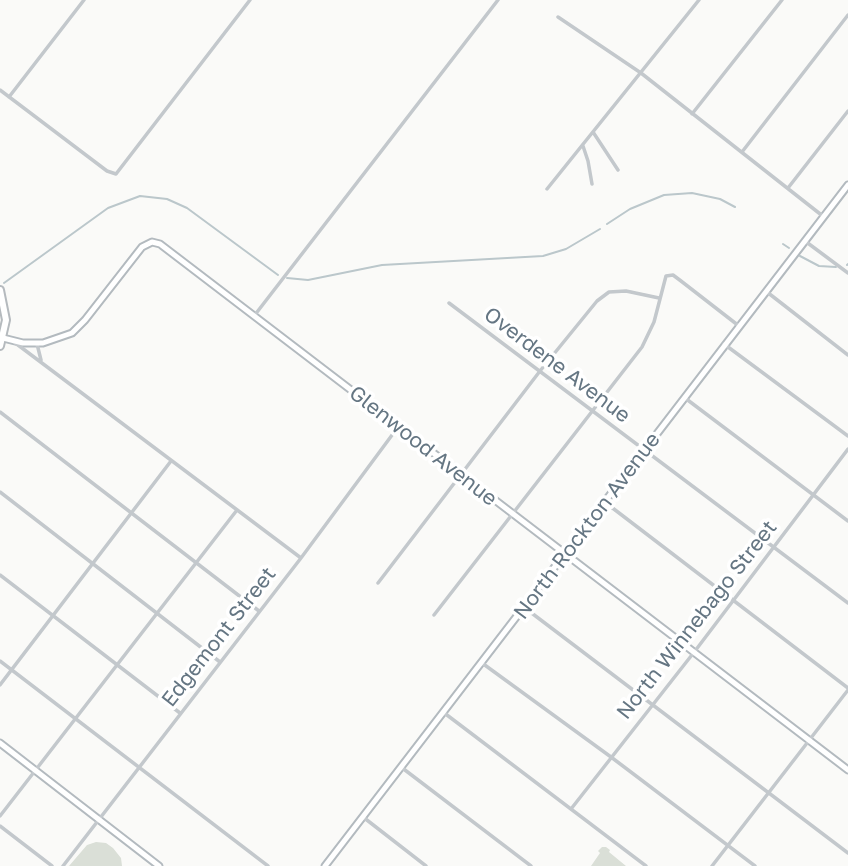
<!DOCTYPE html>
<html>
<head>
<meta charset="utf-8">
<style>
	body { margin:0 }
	canvas { display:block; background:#fafaf8 }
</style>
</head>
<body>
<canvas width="848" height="866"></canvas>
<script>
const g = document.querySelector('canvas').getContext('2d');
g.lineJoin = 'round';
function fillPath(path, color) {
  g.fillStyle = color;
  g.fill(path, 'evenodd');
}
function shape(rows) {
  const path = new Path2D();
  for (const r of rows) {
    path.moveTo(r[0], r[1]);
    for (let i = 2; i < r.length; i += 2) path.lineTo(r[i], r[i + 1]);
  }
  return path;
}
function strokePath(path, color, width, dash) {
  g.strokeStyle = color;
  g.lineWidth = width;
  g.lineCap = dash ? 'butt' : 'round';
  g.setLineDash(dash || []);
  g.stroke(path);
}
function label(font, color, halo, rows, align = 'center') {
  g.font = font + ' "Golos Text",sans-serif';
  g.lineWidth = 7;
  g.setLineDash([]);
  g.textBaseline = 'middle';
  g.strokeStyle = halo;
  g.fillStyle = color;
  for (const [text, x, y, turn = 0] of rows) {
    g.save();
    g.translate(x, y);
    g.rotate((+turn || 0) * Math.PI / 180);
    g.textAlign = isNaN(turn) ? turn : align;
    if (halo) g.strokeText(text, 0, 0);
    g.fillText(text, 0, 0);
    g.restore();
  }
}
fillPath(shape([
	[96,842,106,843,113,848,121,858,122,866,69,866,87,845],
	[602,847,606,847,610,850,609,852,626,866,591,866,600,853,598,851]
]), '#dadfd7');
strokePath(shape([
	[607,224,630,209,664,195,692,193,720,199,735,207],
	[783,244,789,248],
	[800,256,819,266,836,267],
	[847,265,848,264],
	[287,278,308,280,382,265,543,256,566,249,600,229],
	[4,283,108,208,140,196,167,199,187,208,278,275]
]), '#bbc7cb', 2);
const secondary = shape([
	[3,338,23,343,43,343,72,333,85,320,142,247,152,242,160,244,848,770],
	[0,743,159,866],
	[325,866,848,185]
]);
const primary = shape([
	[0,290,6,320,0,346]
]);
strokePath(secondary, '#b3babf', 9);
strokePath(primary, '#b5babe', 10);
strokePath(shape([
	[558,17,641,73,824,217],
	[0,90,107,171,116,174,250,0],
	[9,97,84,0],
	[692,114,782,0],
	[593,132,618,170],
	[583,146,588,161,592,184],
	[742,152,848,15],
	[788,188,848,111],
	[547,189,699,0],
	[805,241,848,273],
	[767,292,848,355],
	[449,303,848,603],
	[254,316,498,0],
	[14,342,301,558],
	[37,344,41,360],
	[724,344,848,436],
	[685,398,848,521],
	[0,412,259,611],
	[0,492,220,662],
	[606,503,848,688],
	[0,575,180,713],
	[378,583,540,371,597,301,609,292,626,291,659,298],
	[525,608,848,853],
	[434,615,642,347,654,322,666,276,673,275,681,281,739,326],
	[0,661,268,866],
	[482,663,611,757,755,866],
	[0,685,171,461],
	[443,712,646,866],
	[401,767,531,866],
	[571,809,695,651,848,449],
	[0,816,237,510],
	[363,817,426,866],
	[0,826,52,866],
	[63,866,301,558,398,427],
	[712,866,848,690]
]), '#c3c8cc', 3.5);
strokePath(secondary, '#fff', 5);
strokePath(primary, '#fff', 6);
label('21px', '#657683', '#fff', [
	["Overdene Avenue",557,365,37],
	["Glenwood Avenue",423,446,38],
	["North Rockton Avenue",587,526,-53],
	["North Winnebago Street",697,620,-52],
	["Edgemont Street",219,637,-52]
]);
</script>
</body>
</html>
